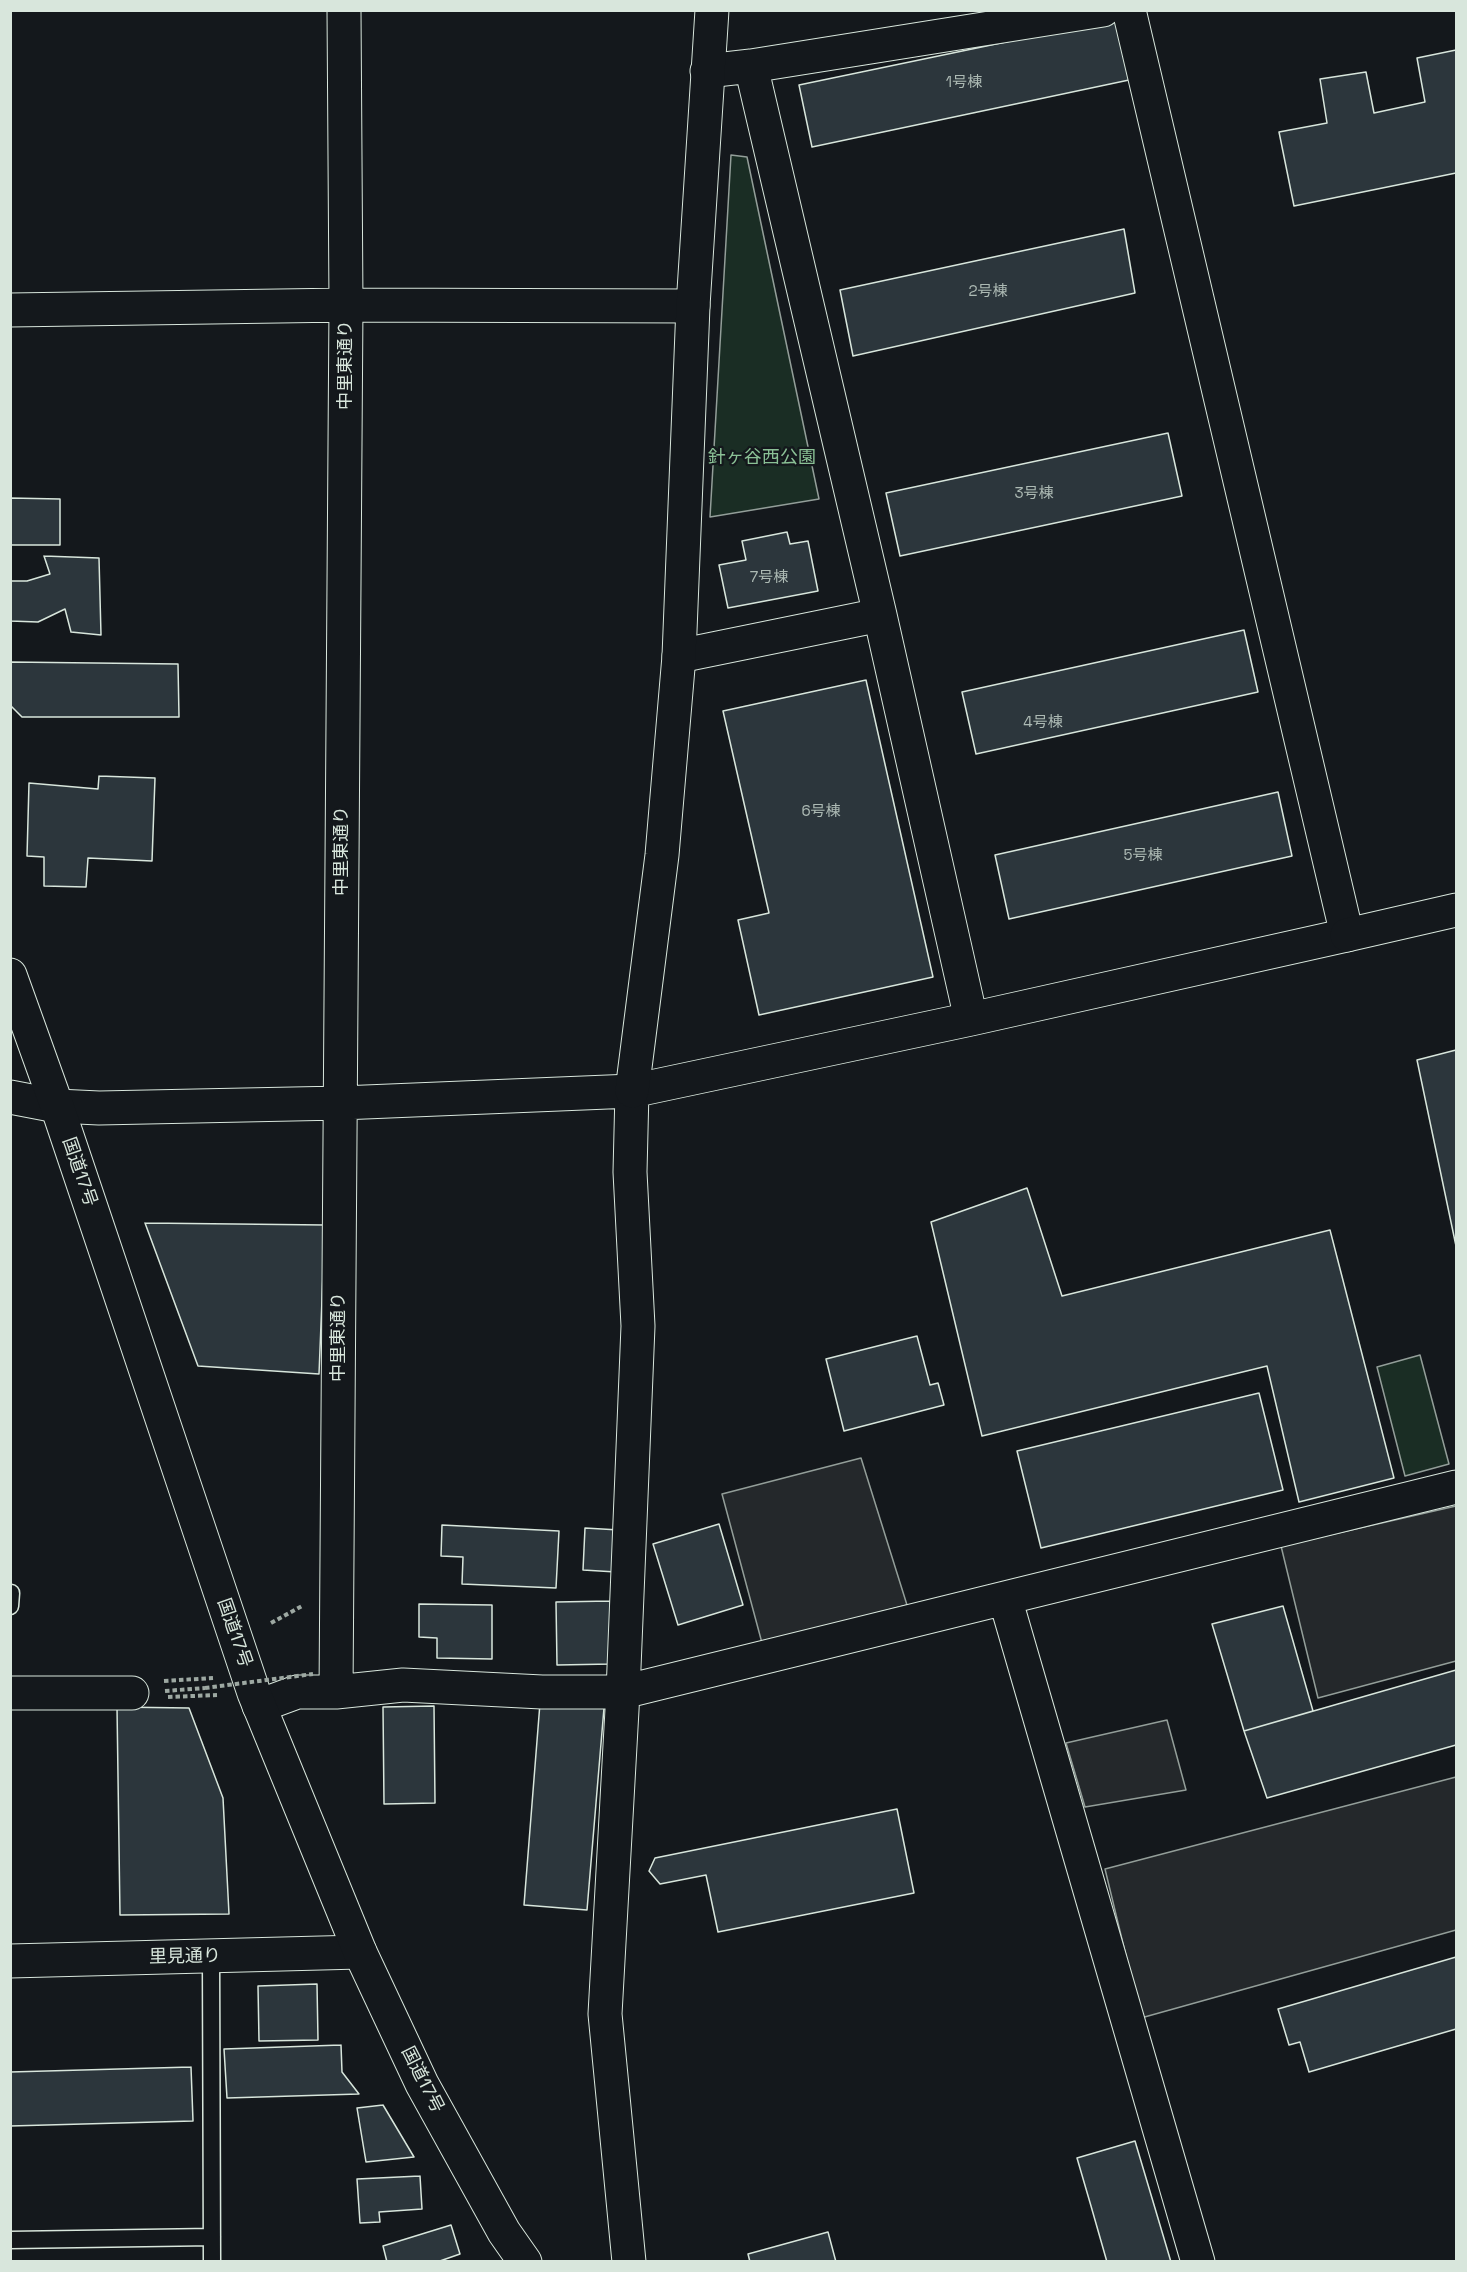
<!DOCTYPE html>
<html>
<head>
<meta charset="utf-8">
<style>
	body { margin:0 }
	#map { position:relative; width:1467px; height:2272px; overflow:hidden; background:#14181c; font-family:"Space Grotesk",sans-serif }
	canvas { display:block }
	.frame { position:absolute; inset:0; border:12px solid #d8e6dc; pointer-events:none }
</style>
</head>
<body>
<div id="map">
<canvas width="1467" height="2272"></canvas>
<div class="frame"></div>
</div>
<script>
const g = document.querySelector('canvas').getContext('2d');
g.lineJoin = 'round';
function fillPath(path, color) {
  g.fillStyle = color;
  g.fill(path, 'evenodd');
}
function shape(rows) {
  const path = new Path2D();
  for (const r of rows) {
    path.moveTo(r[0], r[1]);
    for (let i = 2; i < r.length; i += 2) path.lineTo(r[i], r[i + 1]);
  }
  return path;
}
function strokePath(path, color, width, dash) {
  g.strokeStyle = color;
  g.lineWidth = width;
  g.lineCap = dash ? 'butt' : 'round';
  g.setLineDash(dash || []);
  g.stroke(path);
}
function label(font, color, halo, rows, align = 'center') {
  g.font = font + ' "Space Grotesk","Noto Sans JP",sans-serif';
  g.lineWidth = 4.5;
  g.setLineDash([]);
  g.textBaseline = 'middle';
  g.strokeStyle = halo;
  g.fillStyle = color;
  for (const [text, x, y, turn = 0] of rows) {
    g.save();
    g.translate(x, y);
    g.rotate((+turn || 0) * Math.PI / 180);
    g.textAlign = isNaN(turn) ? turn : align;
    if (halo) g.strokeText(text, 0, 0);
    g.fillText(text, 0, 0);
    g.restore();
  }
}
const green = shape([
	[731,155,747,157,819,499,710,517,731,155],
	[1420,1355,1449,1464,1405,1476,1377,1367,1420,1355]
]);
fillPath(green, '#1a2d24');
strokePath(green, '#939e99', 1.5);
const parking = shape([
	[861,1458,907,1605,762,1643,722,1494,861,1458],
	[1456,1506,1456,1661,1318,1698,1281,1546,1456,1506],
	[1167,1720,1186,1790,1085,1807,1066,1743,1167,1720],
	[1456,1777,1456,1930,1141,2018,1105,1869,1456,1777]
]);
fillPath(parking, '#24282b');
strokePath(parking, '#939e99', 1.5);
const building = shape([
	[1116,19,1129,80,812,147,799,85,1116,19],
	[1456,50,1456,173,1294,206,1279,132,1327,123,1320,79,1366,72,1374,113,1425,102,1417,58,1456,50],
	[1124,229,1135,293,853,356,840,290,1124,229],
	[1168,433,1182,496,900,556,886,493,1168,433],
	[10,498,60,499,60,545,10,545,10,498],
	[787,532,790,544,808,541,818,591,728,608,719,565,746,560,742,541,787,532],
	[44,556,99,558,101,635,71,632,65,609,38,622,10,621,10,581,27,581,50,574,44,556],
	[1244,630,1258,692,976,754,962,692,1244,630],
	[10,662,178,664,179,717,22,717,10,705,10,662],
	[866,680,933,977,759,1015,738,920,769,913,723,711,866,680],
	[99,776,155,778,152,861,88,858,86,887,44,886,44,857,27,856,29,783,98,789,99,776],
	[1278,792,1292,856,1009,919,995,855,1278,792],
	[1456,1050,1456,1246,1417,1060,1456,1050],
	[1027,1188,1062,1296,1330,1230,1394,1478,1299,1502,1267,1366,982,1436,931,1222,1027,1188],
	[145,1223,325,1225,319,1374,198,1366,145,1223],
	[917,1336,930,1385,938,1383,944,1405,844,1431,826,1359,917,1336],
	[1259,1393,1283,1490,1041,1548,1017,1451,1259,1393],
	[719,1524,743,1605,678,1625,653,1544,719,1524],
	[442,1525,559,1531,556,1588,462,1584,463,1557,441,1556,442,1525],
	[585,1528,619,1530,616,1572,583,1570,585,1528],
	[610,1601,612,1664,557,1665,556,1602,610,1601],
	[419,1604,492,1605,492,1659,437,1658,437,1638,419,1637,419,1604],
	[1283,1606,1313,1711,1244,1731,1212,1624,1283,1606],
	[1456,1670,1456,1745,1267,1798,1244,1731,1456,1670],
	[540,1703,604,1708,587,1910,524,1905,540,1703],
	[434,1706,435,1803,384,1804,383,1707,434,1706],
	[117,1707,189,1708,223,1798,229,1914,120,1915,117,1707],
	[897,1809,914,1893,718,1932,706,1875,660,1884,649,1871,655,1858,897,1809],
	[1456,1957,1456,2029,1309,2072,1300,2042,1289,2045,1278,2009,1456,1957],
	[317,1984,318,2040,259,2041,258,1986,317,1984],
	[341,2045,342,2072,359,2094,227,2098,224,2049,341,2045],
	[191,2067,193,2121,10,2126,10,2072,191,2067],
	[383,2105,414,2157,366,2162,357,2108,383,2105],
	[1135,2141,1171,2262,1107,2262,1091,2206,1077,2158,1135,2141],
	[420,2176,422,2209,379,2212,380,2222,360,2223,357,2179,420,2176],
	[451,2225,460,2254,437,2262,387,2262,383,2246,451,2225],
	[828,2232,836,2262,750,2262,748,2254,828,2232]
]);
fillPath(building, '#2c363c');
strokePath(building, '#d8e6dc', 1.5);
const service = shape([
	[10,1606,11,1593],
	[211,1957,212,2262],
	[10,2240,212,2237]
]);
const minor = shape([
	[751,66,880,615,971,1019],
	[707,71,751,66,1103,10],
	[10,310,346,305,693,306],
	[679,656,880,615],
	[10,1097,57,1106,99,1108,341,1103,632,1091,971,1019,1347,935,1129,10],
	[1005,1598,1198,2262],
	[336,1692,346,305,344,10],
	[10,1693,132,1693],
	[259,1706,297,1692,336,1692,403,1685,542,1692,623,1692,1456,1487],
	[629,2262,605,2014,623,1692,638,1326,630,1172,632,1091]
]);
const tertiary = shape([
	[1347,935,1456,910],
	[632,1091,662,855,679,656,693,306,712,10],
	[10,1961,360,1952]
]);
const trunk = shape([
	[10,975,57,1106,254,1693,360,1952,422,2084,504,2232,525,2262]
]);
strokePath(service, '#d8e6dc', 19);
strokePath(minor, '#d8e6dc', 35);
strokePath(tertiary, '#d8e6dc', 35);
strokePath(trunk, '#d8e6dc', 35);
strokePath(shape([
	[271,1623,302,1606],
	[164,1681,213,1678],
	[165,1691,205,1688],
	[168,1697,217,1695]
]), '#9da8a2', 4, [4.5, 3]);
strokePath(service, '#14181c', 16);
strokePath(minor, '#14181c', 33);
strokePath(tertiary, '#14181c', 33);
strokePath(trunk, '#14181c', 33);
strokePath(shape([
	[205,1688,313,1674]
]), '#9da8a2', 4, [4.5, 3]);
label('15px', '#adbab4', null, [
	["1号棟",964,83],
	["2号棟",988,292],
	["3号棟",1034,494],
	["7号棟",769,578],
	["4号棟",1043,723],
	["6号棟",821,812],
	["5号棟",1143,856]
]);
label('18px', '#d8e6dc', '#14181c', [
	["中里東通り",346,365,-90],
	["中里東通り",342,851,-90],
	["国道17号",79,1172,71],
	["中里東通り",339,1337,-90],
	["国道17号",234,1633,71],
	["里見通り",185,1957,-1],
	["国道17号",422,2080,63]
]);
label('18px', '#8ac095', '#14181c', [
	["針ヶ谷西公園",762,458]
]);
</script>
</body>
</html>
